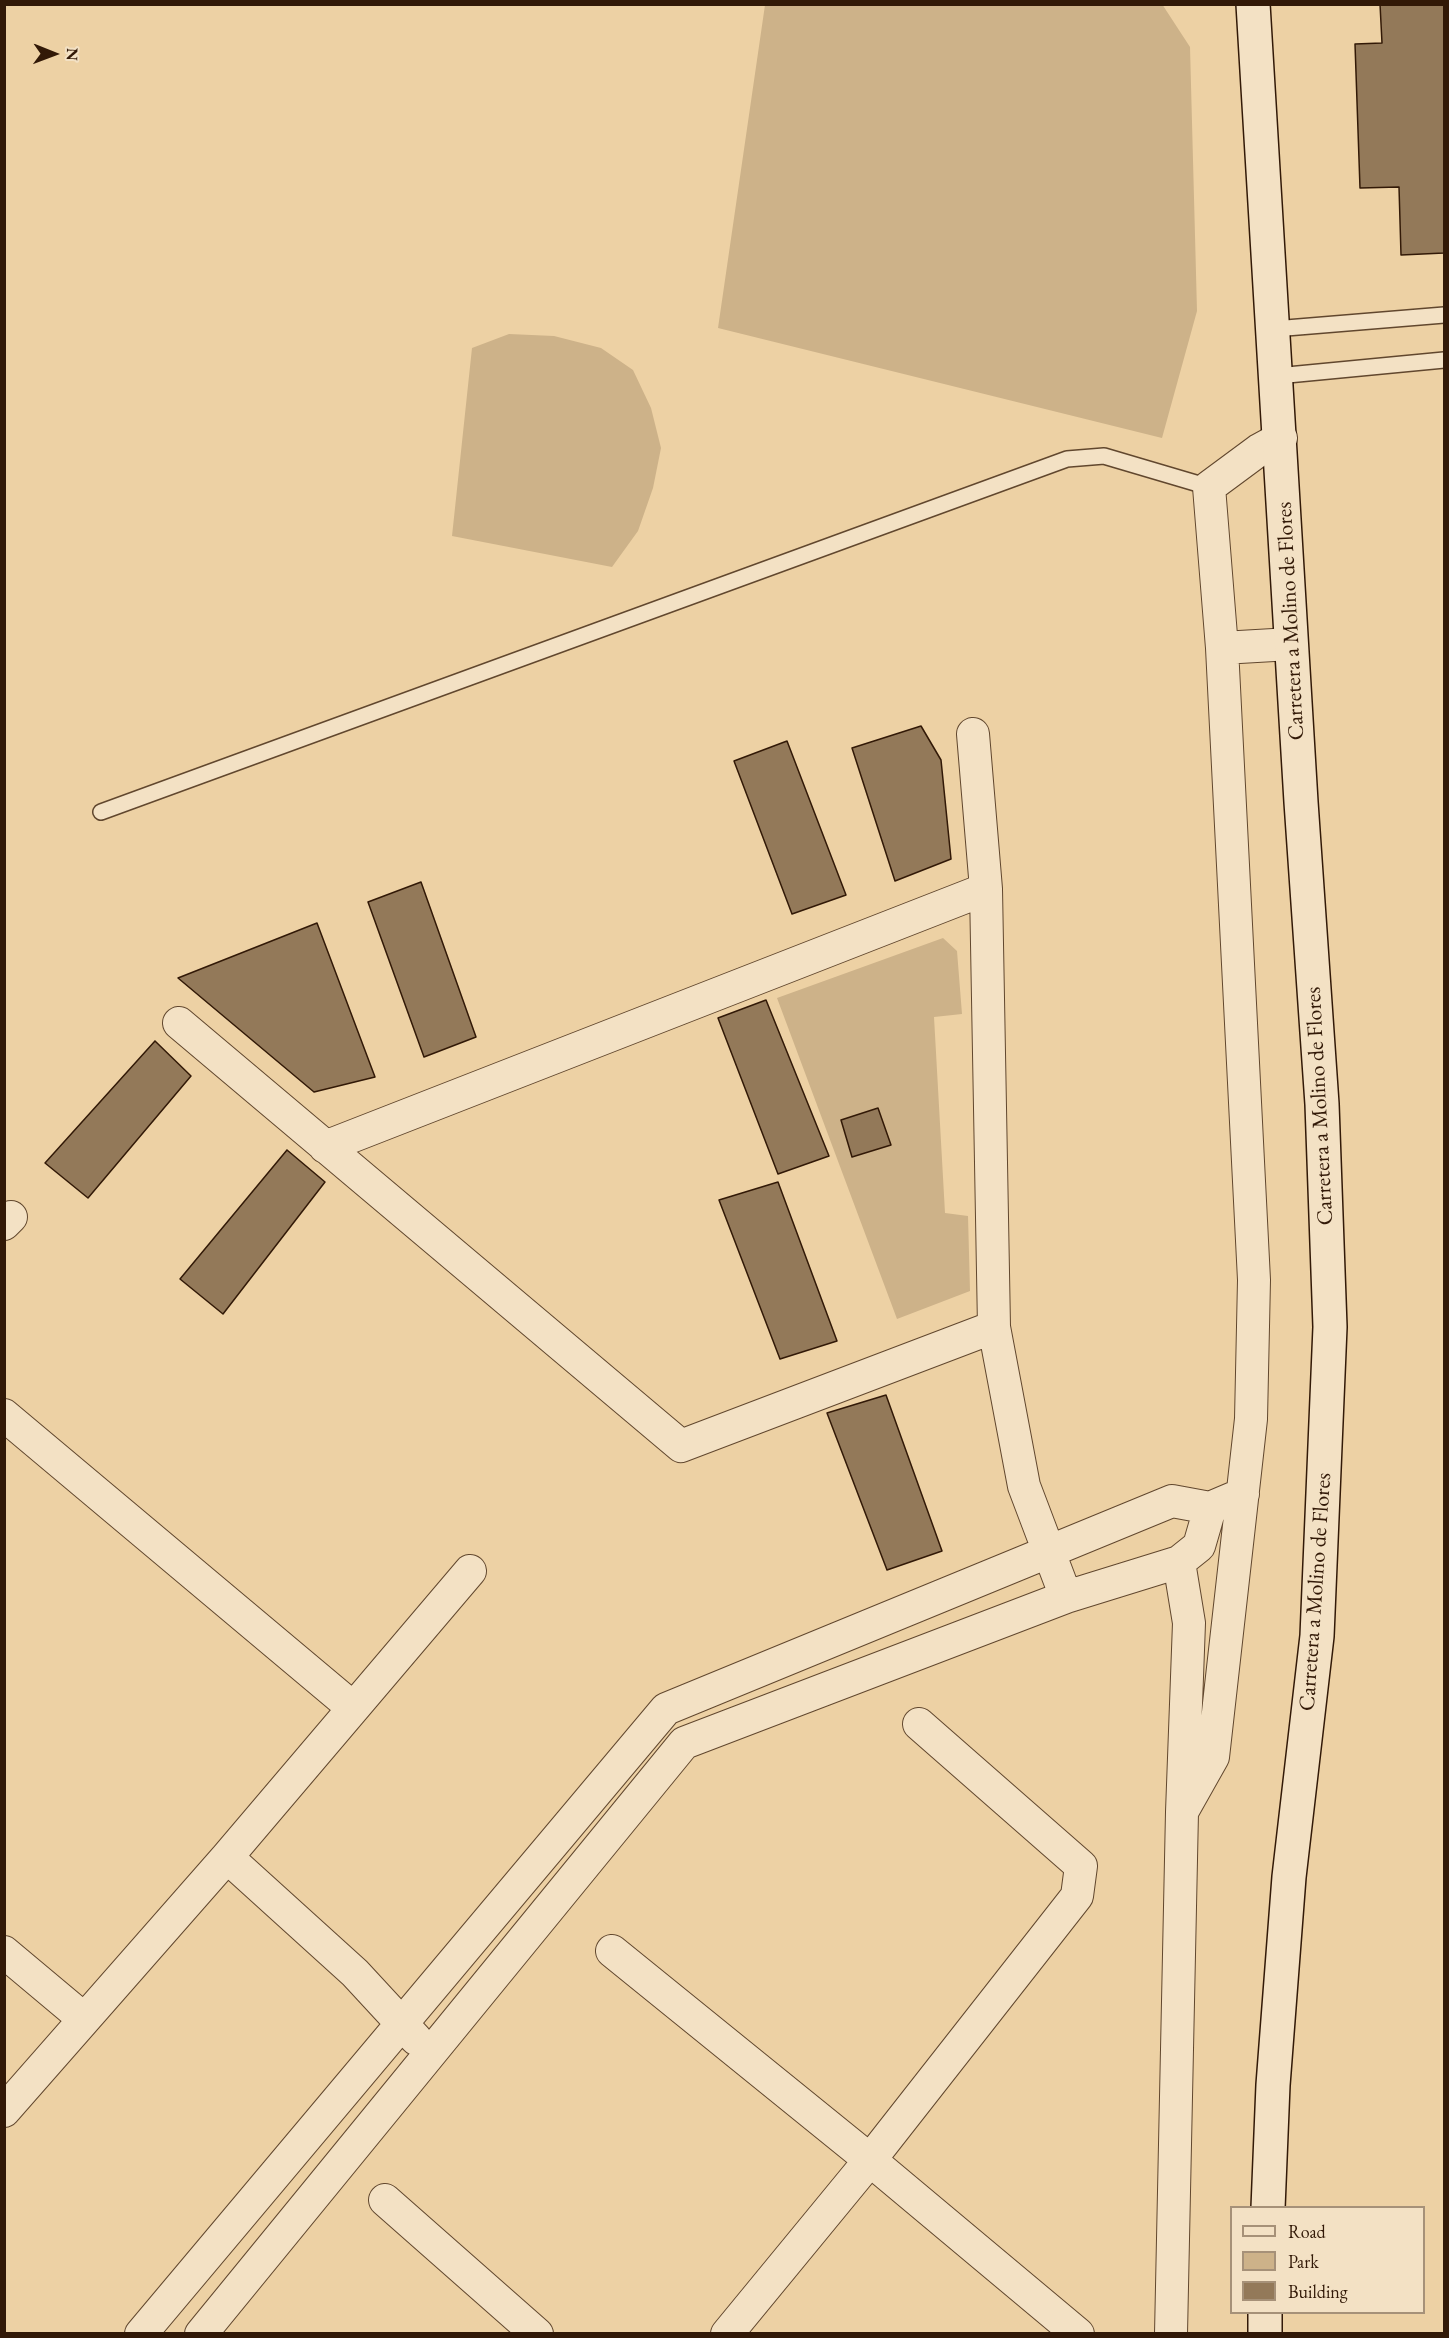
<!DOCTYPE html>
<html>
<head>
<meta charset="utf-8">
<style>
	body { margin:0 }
	#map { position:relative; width:1449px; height:2338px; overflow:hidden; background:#edd1a4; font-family:"EB Garamond",serif }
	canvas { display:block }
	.frame { position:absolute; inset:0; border:6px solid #321907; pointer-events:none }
	.legend { position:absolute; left:1230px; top:2206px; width:195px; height:108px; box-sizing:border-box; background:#f3e1c4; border:2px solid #a69178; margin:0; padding:8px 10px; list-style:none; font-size:18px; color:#321907 }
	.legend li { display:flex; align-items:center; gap:12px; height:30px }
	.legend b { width:30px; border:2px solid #a69178 }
	.north { position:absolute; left:24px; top:24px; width:60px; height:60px; -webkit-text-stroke:4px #f3e1c4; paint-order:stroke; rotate:91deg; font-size:16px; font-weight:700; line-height:24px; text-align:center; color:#321907 }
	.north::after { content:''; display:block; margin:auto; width:21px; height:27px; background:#321907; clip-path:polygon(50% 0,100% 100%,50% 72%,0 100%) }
</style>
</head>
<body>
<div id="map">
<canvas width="1449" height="2338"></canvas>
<div class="frame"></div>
<ul class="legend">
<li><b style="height:8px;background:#f3e1c4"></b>Road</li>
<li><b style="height:16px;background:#cdb289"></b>Park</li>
<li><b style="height:16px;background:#937959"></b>Building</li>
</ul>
<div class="north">N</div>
</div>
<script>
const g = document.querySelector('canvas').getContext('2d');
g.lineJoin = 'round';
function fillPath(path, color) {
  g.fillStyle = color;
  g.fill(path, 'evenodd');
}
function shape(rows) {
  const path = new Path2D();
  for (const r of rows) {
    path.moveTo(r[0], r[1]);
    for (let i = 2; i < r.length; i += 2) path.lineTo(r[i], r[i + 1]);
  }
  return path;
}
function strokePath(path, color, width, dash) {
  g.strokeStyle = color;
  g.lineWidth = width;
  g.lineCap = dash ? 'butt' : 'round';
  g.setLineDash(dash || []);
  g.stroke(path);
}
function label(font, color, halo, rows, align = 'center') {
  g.font = font + ' "EB Garamond",serif';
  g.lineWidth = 5;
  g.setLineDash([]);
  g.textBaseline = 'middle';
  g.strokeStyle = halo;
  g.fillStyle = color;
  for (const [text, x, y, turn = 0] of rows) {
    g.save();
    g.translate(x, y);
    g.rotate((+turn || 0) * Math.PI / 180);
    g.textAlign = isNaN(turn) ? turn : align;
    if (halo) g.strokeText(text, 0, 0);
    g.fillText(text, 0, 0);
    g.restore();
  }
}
fillPath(shape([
	[1162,4,1190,47,1197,311,1162,438,718,328,765,5],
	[509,334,554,336,601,348,633,370,651,408,661,448,653,488,638,531,612,567,452,536,472,348],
	[943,938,957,951,962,1014,934,1017,945,1213,968,1216,970,1291,897,1319,777,998]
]), '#cdb289');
const building = shape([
	[1380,4,1444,4,1444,253,1401,255,1399,187,1360,188,1355,44,1382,43,1380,4],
	[921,726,941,760,951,859,895,881,852,748,921,726],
	[787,741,846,895,792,914,734,761,787,741],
	[421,882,476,1037,424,1057,368,902,421,882],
	[317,923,375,1077,314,1092,178,978,317,923],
	[766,1000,829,1156,778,1174,718,1018,766,1000],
	[155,1041,191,1076,88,1198,45,1163,155,1041],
	[878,1108,891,1145,852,1157,841,1120,878,1108],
	[287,1150,325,1182,223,1314,180,1279,287,1150],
	[778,1182,837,1341,780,1359,719,1200,778,1182],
	[886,1395,942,1551,887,1570,827,1413,886,1395]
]);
fillPath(building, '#937959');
strokePath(building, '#321907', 1.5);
const lane = shape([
	[1274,329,1444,315],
	[1277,376,1444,360],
	[101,812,1067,459,1104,456,1209,487]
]);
const street = shape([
	[1222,648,1291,644],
	[973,734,986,889,994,1327,1024,1486,1066,1597],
	[179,1023,681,1446,994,1327],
	[325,1147,986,889],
	[4,1224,11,1217],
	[4,1415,352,1707],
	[1182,1812,1213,1757,1251,1419,1254,1280,1222,648,1209,487,1259,450,1281,438],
	[227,1857,355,1973,416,2039],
	[612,1951,870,2160,1078,2334],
	[4,1952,84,2019],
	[4,2111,227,1857,470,1571],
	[385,2200,537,2334],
	[141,2334,666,1709,1172,1501,1210,1508,1243,1494],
	[201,2334,684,1743,1066,1597,1179,1562,1199,1546,1210,1508],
	[727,2334,870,2160,1077,1896,1081,1866,919,1724],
	[1171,2334,1182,1812,1189,1623,1179,1562]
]);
const secondary = shape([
	[1253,4,1301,802,1322,1104,1330,1327,1317,1636,1289,1877,1273,2085,1268,2208],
	[1265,2312,1265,2334]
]);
strokePath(lane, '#61472e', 18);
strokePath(street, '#61472e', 34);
strokePath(secondary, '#321907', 36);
strokePath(lane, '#f3e1c4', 15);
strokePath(street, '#f3e1c4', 32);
strokePath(secondary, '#f3e1c4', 33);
label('22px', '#321907', '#f3e1c4', [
	["Carretera a Molino de Flores",1291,621,-93],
	["Carretera a Molino de Flores",1320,1106,-93],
	["Carretera a Molino de Flores",1316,1592,-86]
]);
</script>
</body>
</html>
